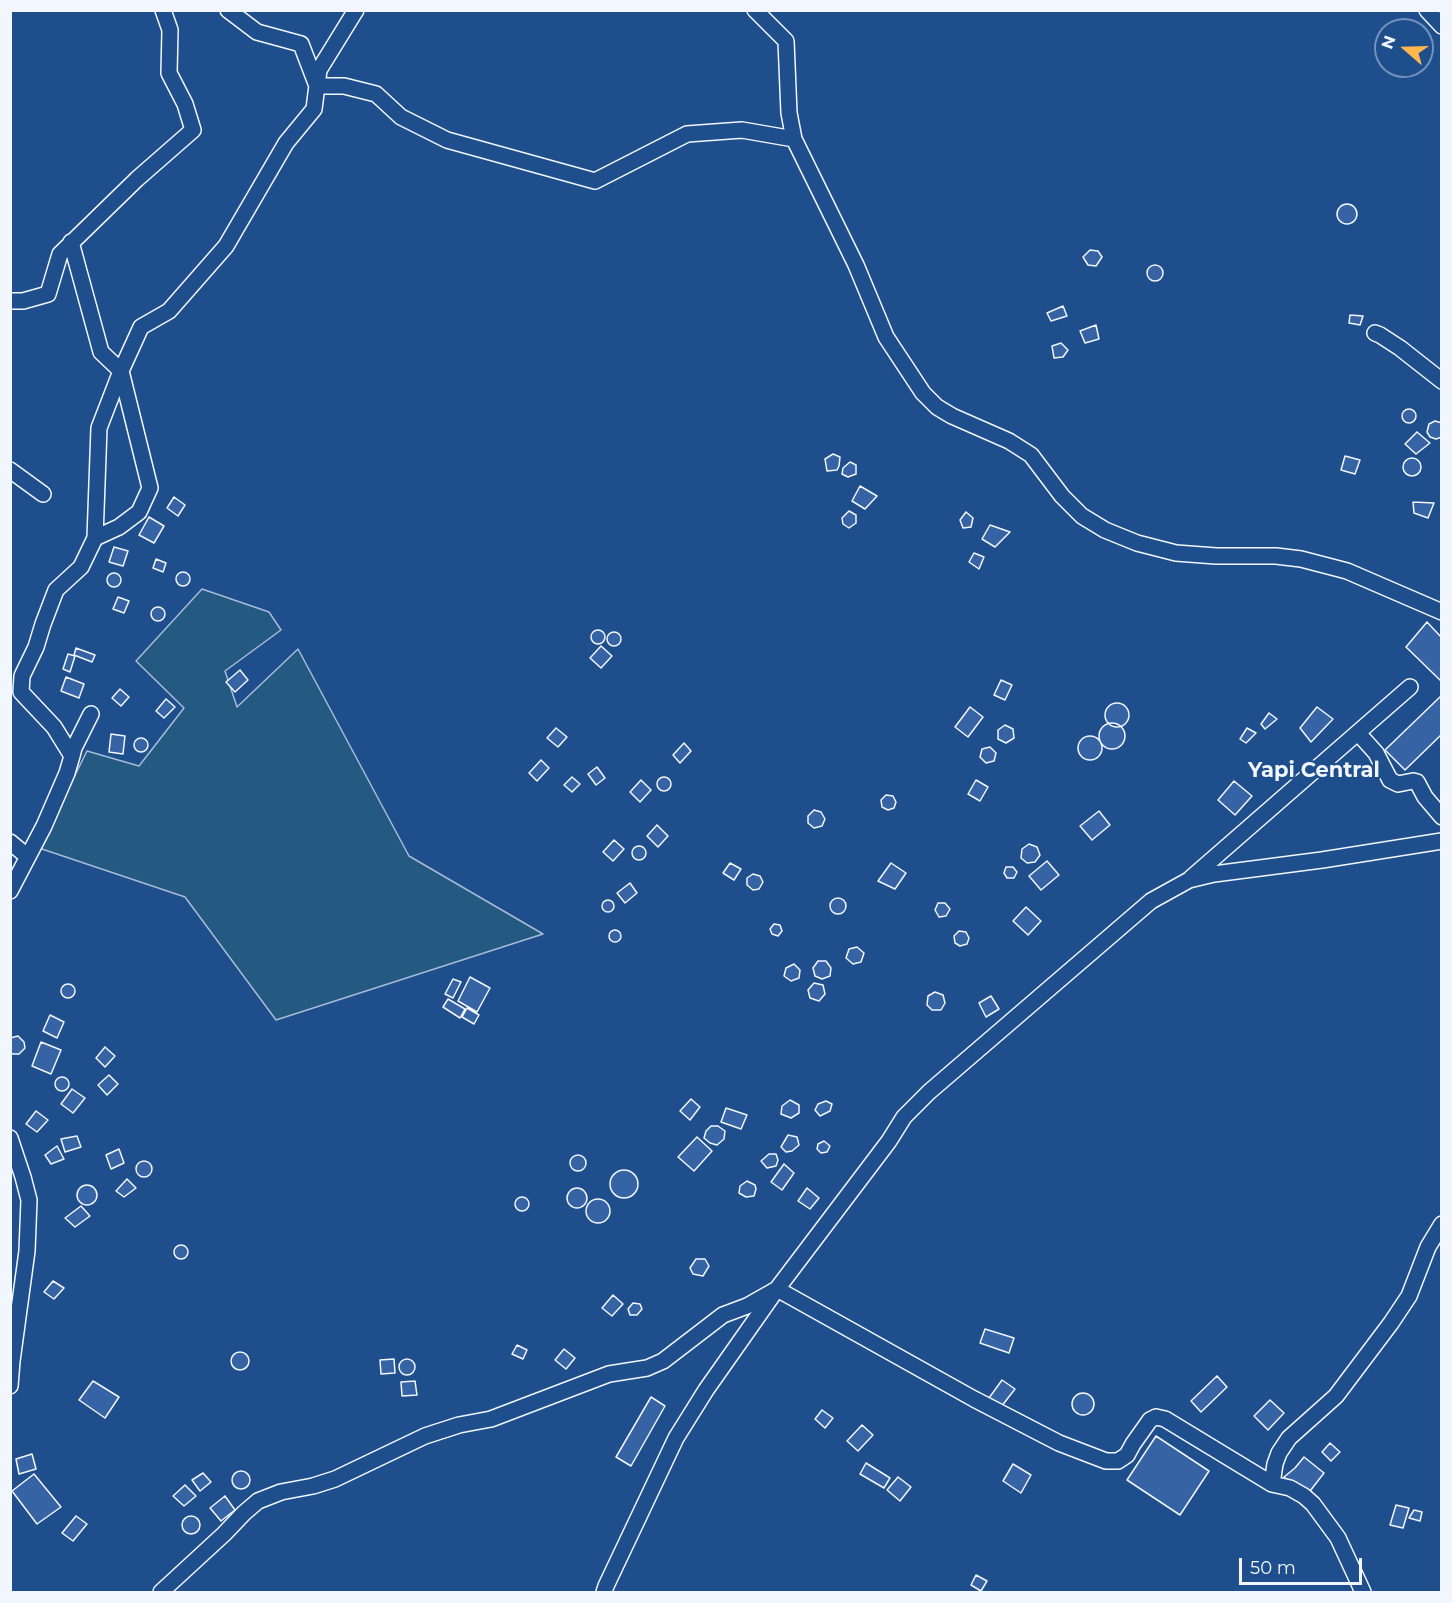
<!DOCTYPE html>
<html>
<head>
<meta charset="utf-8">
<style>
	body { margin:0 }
	#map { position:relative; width:1452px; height:1603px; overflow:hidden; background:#1f4e8c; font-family:Montserrat,sans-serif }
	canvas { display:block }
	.frame { position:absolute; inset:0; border:12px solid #f2f6ff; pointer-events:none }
	.north { position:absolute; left:1374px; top:18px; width:60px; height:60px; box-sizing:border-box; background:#1f4e8c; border:2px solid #7391ba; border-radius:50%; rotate:290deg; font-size:16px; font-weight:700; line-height:24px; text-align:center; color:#f2f6ff }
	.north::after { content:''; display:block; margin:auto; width:21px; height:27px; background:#ffb74d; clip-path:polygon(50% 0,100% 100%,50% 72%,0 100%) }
	.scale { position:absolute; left:1239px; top:1558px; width:123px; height:27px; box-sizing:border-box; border:3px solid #f2f6ff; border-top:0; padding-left:8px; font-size:18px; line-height:21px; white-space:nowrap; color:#f2f6ff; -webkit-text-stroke:4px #1f4e8c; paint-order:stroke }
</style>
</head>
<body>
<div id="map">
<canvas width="1452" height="1603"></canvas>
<div class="frame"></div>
<div class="north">N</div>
<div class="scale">50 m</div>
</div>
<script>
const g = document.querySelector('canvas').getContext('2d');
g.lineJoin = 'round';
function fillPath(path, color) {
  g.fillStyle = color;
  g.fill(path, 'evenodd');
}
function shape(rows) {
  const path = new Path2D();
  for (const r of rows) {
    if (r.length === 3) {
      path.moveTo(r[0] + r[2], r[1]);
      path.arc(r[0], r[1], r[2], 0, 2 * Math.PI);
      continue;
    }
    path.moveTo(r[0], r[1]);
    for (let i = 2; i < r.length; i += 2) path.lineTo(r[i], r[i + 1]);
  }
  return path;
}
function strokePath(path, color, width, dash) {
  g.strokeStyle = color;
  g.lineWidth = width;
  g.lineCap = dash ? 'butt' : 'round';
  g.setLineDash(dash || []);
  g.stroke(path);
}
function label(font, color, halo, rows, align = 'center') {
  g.font = font + ' Montserrat,sans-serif';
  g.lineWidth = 4.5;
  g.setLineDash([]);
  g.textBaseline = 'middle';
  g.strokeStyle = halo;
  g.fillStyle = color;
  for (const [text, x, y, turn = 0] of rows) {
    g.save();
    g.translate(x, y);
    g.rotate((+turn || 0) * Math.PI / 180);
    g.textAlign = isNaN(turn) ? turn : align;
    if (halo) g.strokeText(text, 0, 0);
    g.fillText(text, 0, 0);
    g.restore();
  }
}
const green = shape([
	[202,589,269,612,281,630,225,671,237,707,298,649,409,856,543,934,276,1020,185,897,39,848,87,751,139,766,184,708,136,661,202,589]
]);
fillPath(green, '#245a82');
strokePath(green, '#a8bbd7', 1.5);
const building = shape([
	[1347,214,10],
	[1090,250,1098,251,1102,257,1096,266,1088,265,1083,257,1090,250],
	[1155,273,8],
	[1063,306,1067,316,1051,321,1047,313,1063,306],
	[1350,315,1363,316,1360,325,1349,323,1350,315],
	[1096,325,1099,339,1085,343,1080,331,1096,325],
	[1061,343,1068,350,1063,357,1054,358,1052,346,1061,343],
	[1409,416,7],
	[1435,421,1442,423,1442,437,1436,439,1430,437,1427,432,1429,424,1435,421],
	[1417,432,1430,443,1416,454,1405,444,1417,432],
	[833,454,840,457,839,466,837,470,827,471,825,459,833,454],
	[1345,456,1360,460,1355,474,1341,470,1345,456],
	[1412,467,9],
	[850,462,856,465,856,474,848,477,842,474,843,468,850,462],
	[860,486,877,496,865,509,852,501,860,486],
	[174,497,185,505,178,516,167,508,174,497],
	[1413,502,1434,503,1428,518,1414,513,1413,502],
	[849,511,856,515,856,523,849,528,843,524,842,518,849,511],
	[966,512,973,518,971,527,963,528,960,520,966,512],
	[149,517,164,526,154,543,139,535,149,517],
	[990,525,1010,532,995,547,982,539,990,525],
	[114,547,128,551,123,566,109,562,114,547],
	[974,553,984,557,979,569,969,562,974,553],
	[156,559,166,563,163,572,153,568,156,559],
	[183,579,7],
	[114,580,7],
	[118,597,129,601,124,613,113,609,118,597],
	[158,614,7],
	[1427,622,1442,638,1442,682,1406,647,1427,622],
	[598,637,7],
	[614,639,7],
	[601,646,612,656,601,668,590,658,601,646],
	[76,648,95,655,92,662,74,655,76,648],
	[68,654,75,656,70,672,63,669,68,654],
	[240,670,248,680,235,692,226,682,240,670],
	[66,677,84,684,79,698,61,691,66,677],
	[1001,680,1012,685,1005,700,994,695,1001,680],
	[120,689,129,697,121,706,112,698,120,689],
	[1442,695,1442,734,1405,770,1385,750,1442,695],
	[166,699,175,707,164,718,156,711,166,699],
	[1117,715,12],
	[970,707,983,717,968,737,955,727,970,707],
	[1317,707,1333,719,1311,742,1300,728,1317,707],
	[1269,713,1277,719,1265,729,1261,724,1269,713],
	[1112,736,13],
	[1005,725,1013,729,1014,738,1006,743,998,739,998,730,1005,725],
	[556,728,567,737,558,747,547,738,556,728],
	[1247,728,1256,733,1246,743,1240,739,1247,728],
	[111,734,125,736,123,754,109,752,111,734],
	[1090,748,12],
	[141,745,7],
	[684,743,691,751,680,763,673,755,684,743],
	[990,747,996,753,994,761,986,763,980,757,982,749,990,747],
	[541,760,549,768,537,781,529,773,541,760],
	[597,767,605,778,596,785,588,774,597,767],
	[664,784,7],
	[572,777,580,784,572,792,564,785,572,777],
	[641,780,651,790,640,802,630,792,641,780],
	[976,780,988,787,980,801,968,794,976,780],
	[1234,781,1252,796,1235,815,1218,800,1234,781],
	[886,795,893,796,896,802,894,808,888,810,882,807,881,800,886,795],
	[814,810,821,812,825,819,822,826,814,828,808,823,808,816,814,810],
	[1099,811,1110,825,1092,840,1080,826,1099,811],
	[657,825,668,836,658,847,647,836,657,825],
	[614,840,624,849,613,861,603,852,614,840],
	[1029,844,1037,847,1040,855,1035,862,1027,863,1021,858,1022,849,1029,844],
	[639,853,7],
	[1047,861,1059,875,1041,890,1029,876,1047,861],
	[730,863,741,869,734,880,723,873,730,863],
	[891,863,906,873,895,889,878,881,891,863],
	[1006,867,1013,867,1017,872,1014,878,1007,878,1004,873,1006,867],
	[753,874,760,876,763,882,759,889,753,890,747,885,747,878,753,874],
	[630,883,637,893,625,903,617,893,630,883],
	[838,906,8],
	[608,906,6],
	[938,903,945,903,950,909,946,916,939,917,935,910,938,903],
	[1026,907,1041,921,1028,935,1013,921,1026,907],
	[774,924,780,925,782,931,778,936,772,934,770,929,774,924],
	[615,936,6],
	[959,931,966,932,969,938,967,944,960,946,955,943,954,936,959,931],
	[857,947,864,953,861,962,853,964,846,958,849,949,857,947],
	[818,961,826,961,831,968,830,976,822,979,815,976,813,968,818,961],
	[794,964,800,970,799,978,791,981,784,976,786,968,794,964],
	[470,977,490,988,477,1012,458,1001,470,977],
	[453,979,461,982,453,998,445,994,453,979],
	[814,983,823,985,825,994,819,1001,810,998,808,990,814,983],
	[68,991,7],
	[935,992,943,995,945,1003,941,1010,932,1010,927,1005,928,996,935,992],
	[991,996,999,1009,986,1017,979,1003,991,996],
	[448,999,465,1009,460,1018,443,1007,448,999],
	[467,1008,479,1015,474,1024,462,1017,467,1008],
	[50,1015,64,1022,57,1038,43,1031,50,1015],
	[18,1036,24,1042,25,1048,19,1054,13,1054,10,1053,10,1038,18,1036],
	[41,1042,61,1050,51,1074,32,1066,41,1042],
	[105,1047,115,1056,105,1067,96,1058,105,1047],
	[109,1075,118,1084,107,1095,98,1085,109,1075],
	[62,1084,7],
	[72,1089,85,1098,73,1113,61,1104,72,1089],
	[691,1099,700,1107,690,1120,680,1111,691,1099],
	[790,1100,799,1105,799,1113,791,1118,781,1114,782,1106,790,1100],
	[826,1101,832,1104,830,1111,820,1116,815,1110,818,1104,826,1101],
	[726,1108,747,1115,741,1129,721,1122,726,1108],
	[36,1111,48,1120,37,1132,26,1124,36,1111],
	[711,1126,718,1126,725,1131,724,1139,717,1145,710,1143,704,1138,706,1131,711,1126],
	[788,1135,797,1137,799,1145,792,1151,786,1152,781,1147,788,1135],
	[77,1136,81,1147,65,1152,61,1139,77,1136],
	[697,1137,712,1151,694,1171,678,1157,697,1137],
	[824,1141,830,1146,827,1152,821,1153,817,1149,818,1144,824,1141],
	[57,1146,64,1159,51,1164,45,1155,57,1146],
	[119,1149,124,1163,111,1169,106,1155,119,1149],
	[769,1154,776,1154,778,1160,776,1166,767,1168,761,1161,769,1154],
	[578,1163,8],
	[144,1169,8],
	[784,1164,794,1173,782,1190,771,1182,784,1164],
	[624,1184,14],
	[127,1179,136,1188,124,1197,116,1191,127,1179],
	[747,1181,755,1185,756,1189,754,1196,746,1197,739,1193,740,1186,747,1181],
	[87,1195,10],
	[577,1198,10],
	[807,1188,819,1198,810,1209,798,1201,807,1188],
	[522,1204,7],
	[598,1211,12],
	[81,1206,90,1216,75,1227,65,1218,81,1206],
	[181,1252,7],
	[696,1259,705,1259,709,1266,703,1276,693,1274,690,1268,696,1259],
	[53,1281,64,1288,54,1299,44,1292,53,1281],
	[613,1295,623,1304,612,1316,602,1308,613,1295],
	[633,1303,640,1304,642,1309,637,1315,630,1315,628,1309,633,1303],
	[985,1329,1014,1338,1009,1353,980,1343,985,1329],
	[517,1345,527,1350,523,1359,512,1354,517,1345],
	[564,1349,575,1358,566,1369,555,1360,564,1349],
	[240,1361,9],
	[394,1359,395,1373,381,1374,380,1360,394,1359],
	[407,1367,8],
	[1217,1376,1227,1387,1201,1412,1191,1401,1217,1376],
	[1002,1380,1015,1389,1001,1407,989,1398,1002,1380],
	[93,1381,119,1397,105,1418,79,1400,93,1381],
	[415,1381,417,1395,402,1396,401,1382,415,1381],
	[1083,1404,11],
	[651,1397,665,1406,631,1466,616,1457,651,1397],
	[1270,1400,1284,1413,1268,1430,1254,1416,1270,1400],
	[822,1410,833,1418,825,1428,815,1419,822,1410],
	[862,1425,873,1435,858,1451,847,1441,862,1425],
	[1156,1436,1209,1471,1180,1515,1127,1480,1156,1436],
	[1330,1443,1340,1452,1331,1461,1322,1452,1330,1443],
	[32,1454,36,1469,19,1474,16,1459,32,1454],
	[1304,1457,1324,1473,1307,1495,1284,1477,1295,1468,1304,1457],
	[866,1463,890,1478,884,1488,860,1474,866,1463],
	[1013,1464,1031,1475,1021,1493,1003,1481,1013,1464],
	[241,1480,9],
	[203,1473,211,1482,200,1491,192,1480,203,1473],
	[34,1474,61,1507,37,1524,12,1491,34,1474],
	[898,1477,911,1487,900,1501,887,1490,898,1477],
	[185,1485,196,1496,184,1506,173,1496,185,1485],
	[225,1496,235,1510,221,1521,210,1508,225,1496],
	[1396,1505,1409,1508,1403,1528,1390,1525,1396,1505],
	[1414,1510,1422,1512,1420,1521,1409,1518,1414,1510],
	[76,1516,87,1524,73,1541,62,1533,76,1516],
	[191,1525,9],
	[976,1575,987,1581,981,1591,971,1585,976,1575]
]);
fillPath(building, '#3563a3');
strokePath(building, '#f2f6ff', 1.5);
const minor = shape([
	[228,10,257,32,301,44,317,86,344,86,376,94,401,117,447,140,595,181,687,134,742,130,794,139],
	[755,10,786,41,789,113,794,139,856,265,886,337,923,393,937,407,952,416,1009,441,1031,455,1062,496,1082,516,1105,530,1137,543,1176,553,1216,556,1276,556,1301,559,1347,571,1442,612],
	[1427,10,1442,26],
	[10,301,23,301,48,294,60,254,137,179,193,130,185,104,169,73,170,30,163,10],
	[1375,333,1380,335,1400,348,1442,381],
	[10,470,43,494],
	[95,538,99,428,121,371,141,327,169,311,226,246,286,143,314,109,319,70,356,10],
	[1358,733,1376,753,1390,780,1398,784,1413,781,1417,782,1425,797,1442,817],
	[72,756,74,748,91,714],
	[10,842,28,857],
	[1191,878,1410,687],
	[10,891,44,826,67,773,72,756,54,727,21,692,22,676,36,647,43,624,56,590,81,567,95,538,119,527,139,512,150,488,121,371,101,352,71,242],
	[10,1138,23,1177,29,1200,27,1251,12,1361,10,1386],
	[1272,1484,1275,1464,1279,1453,1289,1438,1336,1396,1391,1323,1409,1296,1428,1247,1442,1224],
	[161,1592,224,1534,244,1513,258,1501,281,1492,313,1486,335,1479,425,1436,459,1425,491,1419,609,1374,647,1368,663,1361,723,1315,747,1306,777,1289,974,1399,1059,1443,1106,1461,1118,1461,1127,1455,1133,1444,1150,1420,1156,1417,1165,1419,1272,1484,1290,1488,1304,1496,1313,1504,1338,1538,1363,1592],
	[604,1592,606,1586,676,1438,706,1390,777,1289,889,1141,904,1117,929,1092,1151,901,1189,880,1214,874,1322,860,1442,841]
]);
strokePath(minor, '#f2f6ff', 18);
strokePath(minor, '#1f4e8c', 15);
label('bold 21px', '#f2f6ff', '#1f4e8c', [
	["Yapi Central",1314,771]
]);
</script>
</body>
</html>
